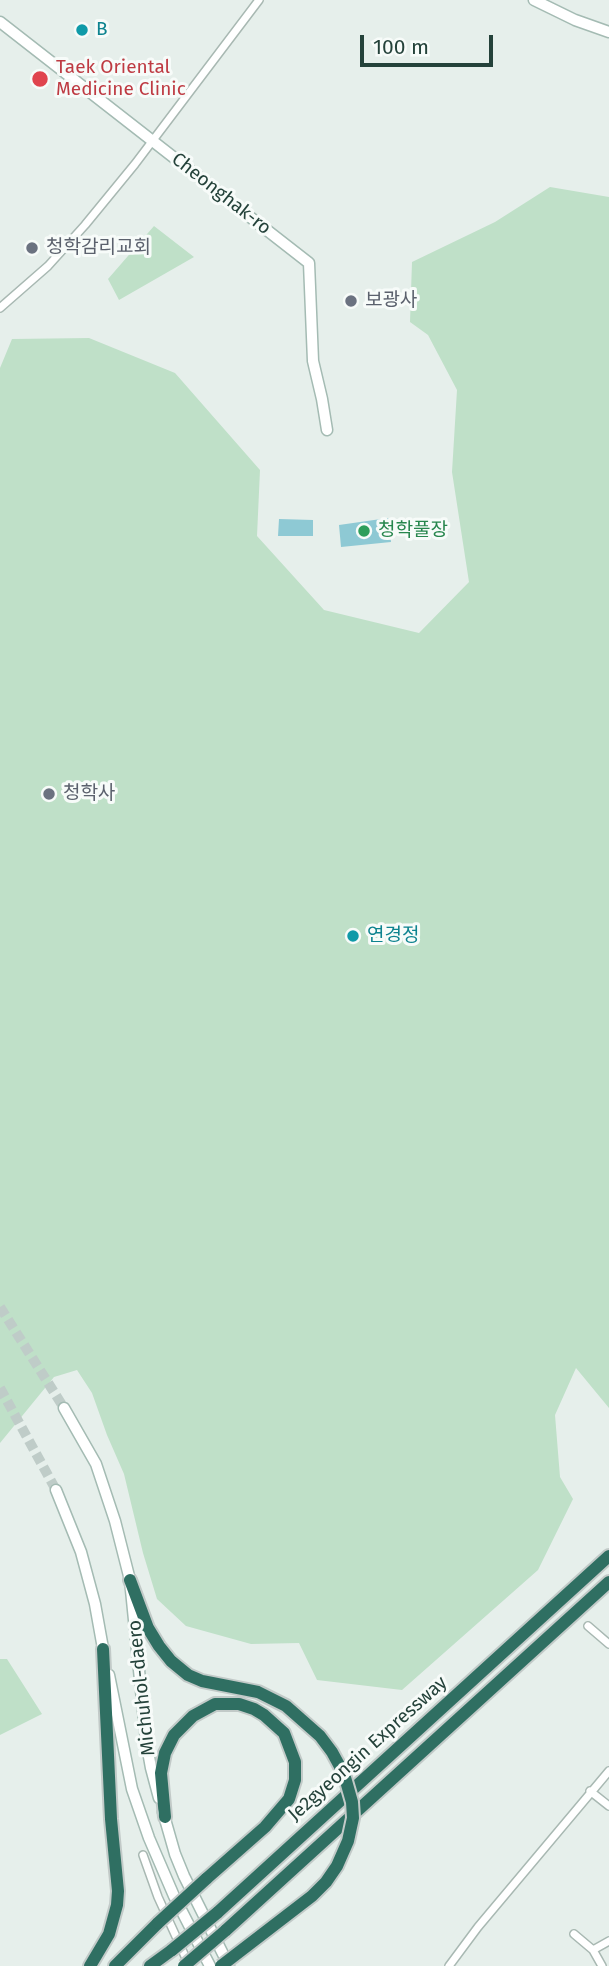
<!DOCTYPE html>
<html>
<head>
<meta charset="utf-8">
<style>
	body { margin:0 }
	#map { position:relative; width:609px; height:1966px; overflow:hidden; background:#e6efeb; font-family:"Fira Sans",sans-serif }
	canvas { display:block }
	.scale { position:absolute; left:360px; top:35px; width:133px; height:32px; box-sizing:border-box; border:4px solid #24423a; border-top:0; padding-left:9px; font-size:21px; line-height:24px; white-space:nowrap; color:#24423a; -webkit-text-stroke:5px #f7fbf9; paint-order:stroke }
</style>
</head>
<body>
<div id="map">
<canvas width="609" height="1966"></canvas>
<div class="scale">100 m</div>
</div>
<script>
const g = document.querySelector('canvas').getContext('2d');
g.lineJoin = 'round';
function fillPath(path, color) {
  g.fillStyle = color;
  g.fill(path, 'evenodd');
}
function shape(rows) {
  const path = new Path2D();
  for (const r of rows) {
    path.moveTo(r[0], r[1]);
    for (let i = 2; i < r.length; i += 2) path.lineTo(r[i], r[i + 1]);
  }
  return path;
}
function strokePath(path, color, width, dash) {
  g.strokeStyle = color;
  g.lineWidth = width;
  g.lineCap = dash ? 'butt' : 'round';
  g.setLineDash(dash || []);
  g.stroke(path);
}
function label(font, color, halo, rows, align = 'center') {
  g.font = font + ' "Fira Sans","Noto Sans KR",sans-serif';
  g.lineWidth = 6;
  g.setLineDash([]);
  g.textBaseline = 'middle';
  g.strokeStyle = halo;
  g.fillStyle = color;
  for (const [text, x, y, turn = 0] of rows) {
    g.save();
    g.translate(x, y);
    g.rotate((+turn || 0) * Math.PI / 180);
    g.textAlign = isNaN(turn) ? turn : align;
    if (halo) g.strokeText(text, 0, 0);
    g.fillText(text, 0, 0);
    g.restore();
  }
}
fillPath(shape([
	[550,187,609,197,609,1408,576,1368,555,1415,560,1477,573,1499,538,1570,402,1690,317,1680,299,1643,251,1644,186,1626,157,1599,143,1553,124,1474,107,1435,92,1393,77,1370,54,1377,0,1443,0,368,12,339,89,338,175,373,260,470,257,536,324,610,419,633,469,582,452,472,457,390,428,335,410,322,412,262,495,222],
	[154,226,194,257,119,300,108,279],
	[0,1659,7,1659,42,1714,0,1735]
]), '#bfe0c8');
fillPath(shape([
	[388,518,391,542,341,547,339,525],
	[279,519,313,520,313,536,278,536]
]), '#8ec9d4');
strokePath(shape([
	[0,1307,64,1408],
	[0,1388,56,1490]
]), '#bfccc8', 10, [10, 5]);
const street = shape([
	[0,308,48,266,85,225,135,164,259,0],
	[588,1626,609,1644],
	[590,1791,609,1806],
	[143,1855,158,1897,189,1965],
	[574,1934,593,1950,602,1966],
	[593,1950,609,1941],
	[449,1966,478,1927,609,1771]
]);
const secondary = shape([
	[534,0,575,20,609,32],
	[0,22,309,263,313,361,322,399,327,430],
	[64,1408,96,1464,115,1521,130,1580,146,1740,151,1768,159,1798],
	[56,1490,81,1552,95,1604,104,1654],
	[109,1675,132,1789,149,1838,174,1896,210,1966],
	[163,1812,175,1854,184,1876,229,1966]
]);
const highway = shape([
	[130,1580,148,1628,159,1646,171,1661,188,1675,202,1681,258,1692,286,1706,320,1736,332,1752,344,1774],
	[165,1817,161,1773,165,1753,174,1735,193,1716,215,1704,239,1704,254,1709,264,1715,284,1733,295,1762,295,1780,289,1799,265,1827,206,1879],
	[217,1913,609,1556],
	[225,1931,609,1582],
	[90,1966,109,1934,117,1905,118,1891,111,1819,103,1649],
	[115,1966,158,1923],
	[150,1966,172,1950]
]);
strokePath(street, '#a8b8b2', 10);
strokePath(secondary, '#a4bbb3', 13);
strokePath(highway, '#c2cac8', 16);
strokePath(street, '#fff', 7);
strokePath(secondary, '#fff', 10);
strokePath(highway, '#2f6f62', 12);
const highwayBridge = shape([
	[158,1923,206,1879],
	[172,1950,217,1913],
	[184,1966,225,1931],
	[221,1966,312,1896,326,1882,337,1866,348,1841,353,1818,352,1802,344,1774]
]);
strokePath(highwayBridge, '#c2cac8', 16, []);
strokePath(highwayBridge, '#2f6f62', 12);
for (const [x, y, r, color] of [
	[82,30,7,"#0f9aa8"],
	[40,79,9,"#e0444e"],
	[32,248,7,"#6b7280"],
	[351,301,7,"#6b7280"],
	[364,531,7,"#2e9e5b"],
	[49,794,7,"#6b7280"],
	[353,936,7,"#0f9aa8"]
]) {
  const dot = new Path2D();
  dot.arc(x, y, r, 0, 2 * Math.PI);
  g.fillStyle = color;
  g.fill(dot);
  strokePath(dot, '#f7fbf9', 2.5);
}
label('19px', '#0d838f', '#f7fbf9', [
	["B",96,30],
	["연경정",367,936]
], 'left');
label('19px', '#be3a42', '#f7fbf9', [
	["Taek Oriental",56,68],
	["Medicine Clinic",56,90]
], 'left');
label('19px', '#24423a', '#f7fbf9', [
	["Cheonghak-ro",221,194,38],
	["Michuhol-daero",142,1688,-96],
	["Je2gyeongin Expressway",368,1749,-42]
]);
label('19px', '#5b616d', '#f7fbf9', [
	["청학감리교회",46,248],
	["보광사",365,301],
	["청학사",63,794]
], 'left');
label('19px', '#27864d', '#f7fbf9', [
	["청학풀장",378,531]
], 'left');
</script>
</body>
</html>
